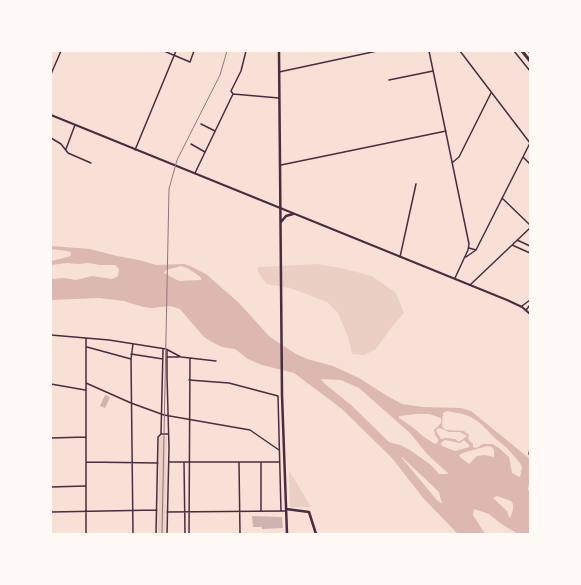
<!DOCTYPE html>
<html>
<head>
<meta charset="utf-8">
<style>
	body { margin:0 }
	#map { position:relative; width:581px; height:585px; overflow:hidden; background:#f7e1d7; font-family:"Sofia Sans Condensed",sans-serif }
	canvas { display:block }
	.frame { position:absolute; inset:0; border:52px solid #fffaf5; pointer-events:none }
</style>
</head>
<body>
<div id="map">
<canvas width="581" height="585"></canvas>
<div class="frame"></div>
</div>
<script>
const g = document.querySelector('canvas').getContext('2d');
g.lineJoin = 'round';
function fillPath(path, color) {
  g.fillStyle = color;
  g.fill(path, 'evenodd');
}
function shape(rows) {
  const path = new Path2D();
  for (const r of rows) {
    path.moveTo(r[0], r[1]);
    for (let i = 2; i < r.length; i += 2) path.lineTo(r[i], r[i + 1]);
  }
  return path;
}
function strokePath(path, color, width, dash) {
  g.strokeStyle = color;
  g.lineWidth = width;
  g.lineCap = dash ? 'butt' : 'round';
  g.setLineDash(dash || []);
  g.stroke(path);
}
fillPath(shape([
	[317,264,341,268,372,276,396,293,404,313,395,323,375,350,364,355,352,354,348,337,338,313,327,302,290,288,266,284,257,270,258,267],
	[159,436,167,437,165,534,158,534],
	[289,472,290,472,311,507,290,507]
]), '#ebcfc5');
fillPath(shape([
	[51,246,90,249,117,256,139,260,156,265,184,264,190,266,206,274,238,302,270,337,296,354,307,359,333,366,359,378,389,397,402,404,423,407,461,408,471,411,530,459,530,477,528,490,530,492,530,534,518,534,500,523,489,514,474,509,473,515,485,534,458,534,424,499,392,458,342,409,294,373,262,365,248,359,235,349,222,347,212,342,204,337,180,309,170,306,152,308,143,307,124,301,99,298,51,300,51,279,64,278,76,280,92,276,112,279,118,276,119,269,115,265,100,265,88,263,78,264,67,263,51,265,51,261,68,257,71,255,71,252,67,251,51,249],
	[181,266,189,269,199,276,201,278,201,280,179,281,164,273,166,270],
	[321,379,341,380,359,388,410,433,427,454,449,474,439,474,431,465,410,450,400,445,389,442,351,405,325,384],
	[447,411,463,414,471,417,480,423,496,439,507,448,520,463,522,467,520,477,512,473,509,457,499,448,492,444,483,444,476,448,473,447,473,444,468,439,469,435,464,431,446,430,443,428,442,425,443,413],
	[416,414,429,414,441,418,441,423,434,430,435,435,438,439,438,442,435,444,424,437,411,426,399,418,399,416],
	[440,428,449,432,460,432,467,436,459,442,455,439,446,438,441,439,436,431,437,429],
	[445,440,460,443,464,440,469,445,469,447,455,451,442,446,441,443],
	[487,446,492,447,494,450,494,457,485,455,477,456,469,464,460,457,459,455,463,453],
	[401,457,402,457,439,492,442,504,436,499],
	[497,496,511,501,513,504,513,510,510,518,509,517,507,511,493,498]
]), '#dcb8b0');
fillPath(shape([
	[105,395,110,397,105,408,100,406],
	[252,516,282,517,283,528,262,529,262,527,253,527]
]), '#ccb4b1');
strokePath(shape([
	[164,51,190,62,194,51],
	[429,51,469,244,468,250,455,278],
	[460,51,530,143],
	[514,51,530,71],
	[279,72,377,51],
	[51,74,61,51],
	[389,80,433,71],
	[233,94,279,98],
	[201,124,215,131],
	[51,138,61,144,68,153,91,163],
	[191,144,205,152],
	[66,149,75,125],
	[135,150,176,51],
	[523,157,530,164],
	[453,162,459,157,491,93],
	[281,165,446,131],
	[195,173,233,94,231,91,241,71,246,51],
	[502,198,530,225],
	[517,240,530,246],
	[512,245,530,253],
	[469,248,476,250],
	[400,257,416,184],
	[466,257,476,250,530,143],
	[470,285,530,228],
	[522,306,530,300],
	[526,310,530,305],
	[51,335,109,340,166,349,181,357,216,361],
	[133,344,131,359,133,534],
	[87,347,131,359],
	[131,354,163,359],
	[167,357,179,357],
	[189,380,229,383,278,396,281,511],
	[86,383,131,403,164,415,250,430,279,450],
	[51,384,85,390],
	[161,434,168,434],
	[51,438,86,437],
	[529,454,530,449],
	[86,462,158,463],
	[169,462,279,462],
	[184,462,185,534],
	[239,462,240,534],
	[51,487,85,486],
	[261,511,261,462],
	[51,512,157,510],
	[167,512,285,511],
	[86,534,86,339],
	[156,534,158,437,161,434,163,349],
	[167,534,169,448,167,376,167,350],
	[189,534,190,358]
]), '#4a2c40', 1.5);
strokePath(shape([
	[51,115,507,300,522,307,530,314]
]), '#4a2c40', 2);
strokePath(shape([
	[279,51,282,395,287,534],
	[281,222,286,216,293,214],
	[286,509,309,512,316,534]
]), '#4a2c40', 2.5);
strokePath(shape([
	[522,51,530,61],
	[529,51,530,52]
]), '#4a2c40', 3);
strokePath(shape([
	[162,534,169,189,177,160,220,75,227,51]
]), '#8f747c', 1);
</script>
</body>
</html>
